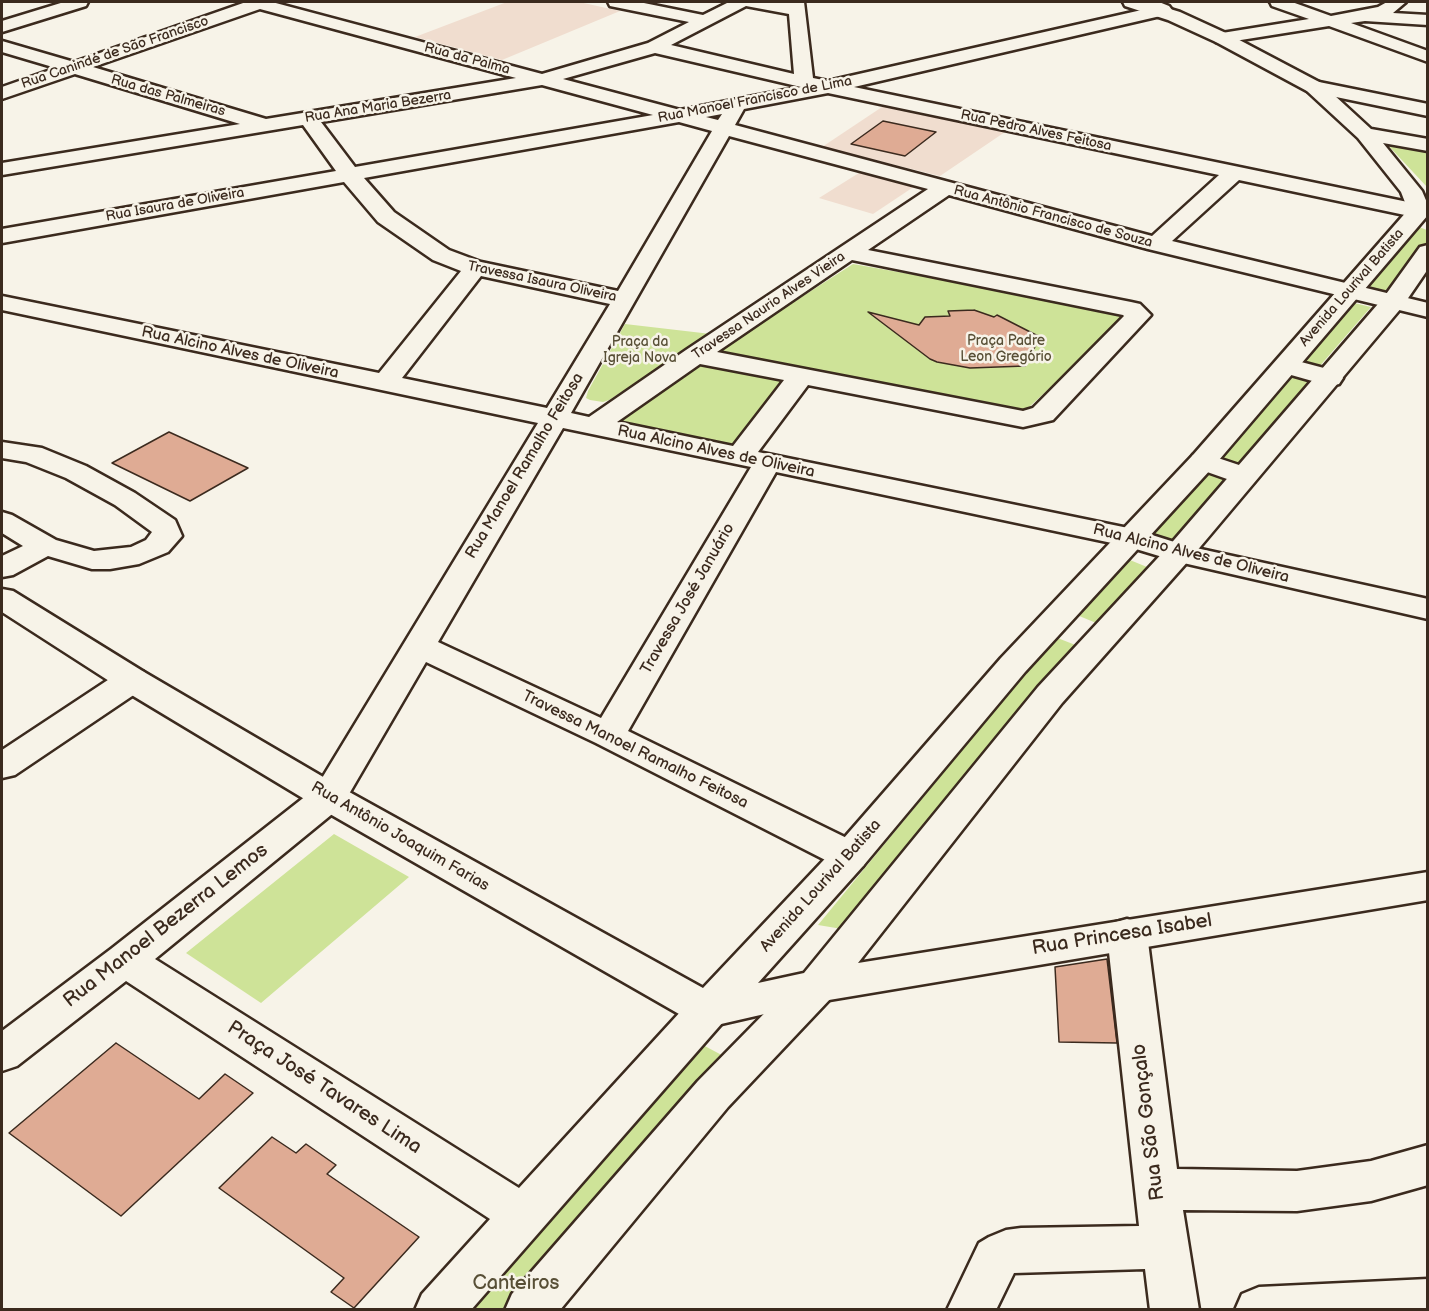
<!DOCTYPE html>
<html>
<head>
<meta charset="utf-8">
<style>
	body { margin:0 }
	#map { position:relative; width:1429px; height:1311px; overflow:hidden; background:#f7f3e8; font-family:"Balsamiq Sans",sans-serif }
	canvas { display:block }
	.frame { position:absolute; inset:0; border:3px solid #3b2a1e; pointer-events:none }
</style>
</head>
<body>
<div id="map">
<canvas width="1429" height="1311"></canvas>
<div class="frame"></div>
</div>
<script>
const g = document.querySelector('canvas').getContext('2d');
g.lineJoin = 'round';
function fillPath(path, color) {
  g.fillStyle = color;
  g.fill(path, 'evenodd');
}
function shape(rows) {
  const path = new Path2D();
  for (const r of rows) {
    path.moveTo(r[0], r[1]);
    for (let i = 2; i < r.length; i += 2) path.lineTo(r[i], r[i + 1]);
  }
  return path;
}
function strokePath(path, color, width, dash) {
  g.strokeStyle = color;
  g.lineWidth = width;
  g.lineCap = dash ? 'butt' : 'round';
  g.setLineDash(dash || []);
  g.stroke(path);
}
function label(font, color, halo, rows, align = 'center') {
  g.font = font + ' "Balsamiq Sans",sans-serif';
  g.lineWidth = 5;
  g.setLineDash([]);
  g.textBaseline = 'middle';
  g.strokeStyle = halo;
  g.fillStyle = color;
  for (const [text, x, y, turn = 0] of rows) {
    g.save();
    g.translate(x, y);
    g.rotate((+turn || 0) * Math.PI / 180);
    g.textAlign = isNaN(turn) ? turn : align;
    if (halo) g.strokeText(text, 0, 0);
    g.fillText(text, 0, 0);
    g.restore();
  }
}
fillPath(shape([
	[507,2,579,2,620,11,502,60,415,37],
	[885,105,1005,132,940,176,822,147],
	[862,171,915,186,873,214,819,198]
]), '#f0ddcf');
fillPath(shape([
	[1385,142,1427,147,1427,187],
	[1419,227,1427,230,1427,245,1385,291,1366,287],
	[853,264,1125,312,1129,315,1028,408,1020,410,716,352],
	[1354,303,1371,307,1318,368,1299,363],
	[625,324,711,334,609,400,603,402,590,400,586,398,588,391],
	[695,365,788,381,735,449,607,423],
	[1291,373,1316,380,1239,466,1219,459],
	[1205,472,1229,480,1175,542,1152,533],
	[1125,558,1147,567,1101,625,1072,613],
	[1055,637,1078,646,842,929,818,925],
	[334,834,409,877,261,1003,186,953],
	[701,1044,731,1060,517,1309,469,1310]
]), '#cee398');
const building = shape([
	[883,121,936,132,905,156,851,144,883,121],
	[974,310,994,317,997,315,1040,337,1025,366,970,368,937,362,930,359,868,312,919,325,925,317,950,316,948,311,974,310],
	[169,432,248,468,190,501,112,463,169,432],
	[1107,959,1117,1043,1059,1042,1055,967,1107,959],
	[116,1043,199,1099,225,1074,253,1093,121,1216,9,1133,116,1043],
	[272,1137,296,1153,306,1144,336,1165,327,1174,419,1237,354,1308,331,1292,344,1278,219,1188,272,1137]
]);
fillPath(building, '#dfab94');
strokePath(building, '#3b2a1e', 1.5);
const minor = shape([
	[64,2,88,2,86,6,2,32,2,21,64,2],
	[246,2,272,2,542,74,648,43,689,22,610,6,608,2,639,2,703,15,729,2,804,2,813,78,828,81,1146,9,1138,2,1159,2,1169,6,1172,10,1169,14,854,87,1427,206,1428,215,1419,218,1239,180,1172,241,1428,303,1428,317,1148,249,949,195,868,250,1131,302,1140,304,1151,315,1053,420,1023,427,808,385,758,452,1133,529,1187,546,1428,599,1428,619,1179,562,1126,546,776,472,628,731,863,846,869,856,863,866,850,870,837,866,596,743,426,662,342,806,155,959,519,1188,693,998,708,993,723,998,729,1010,723,1022,471,1310,415,1310,422,1294,490,1219,126,981,17,1066,2,1071,2,1031,111,949,316,788,538,423,2,310,2,296,379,373,461,271,433,260,378,222,344,182,2,243,2,229,336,171,303,125,2,175,2,163,240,124,75,74,2,99,2,87,56,68,2,52,2,41,74,62,246,2],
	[746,6,789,14,794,74,671,45,746,6],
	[260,9,516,78,266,119,93,67,260,9],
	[655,53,801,87,680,110,563,79,655,53],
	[542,85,653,115,355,167,321,122,542,85],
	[828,93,1219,175,1152,236,735,125,744,109,828,93],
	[722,114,718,120,706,117,722,114],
	[679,122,712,131,618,291,481,262,449,250,394,212,364,178,679,122],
	[729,136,928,189,686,350,589,417,571,413,729,136],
	[852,260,1123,315,1124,316,1033,408,1023,411,717,352,852,260],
	[481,276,610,304,547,408,402,378,481,276],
	[700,364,784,380,733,446,617,422,700,364],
	[563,428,751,467,601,718,438,642,563,428],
	[1270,2,1292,2,1331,16,1378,7,1387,2,1406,2,1393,13,1428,15,1428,25,1365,21,1351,23,1428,51,1428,62,1329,26,1222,43,1216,42,1213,38,1216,34,1222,33,1309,19,1272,6,1270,2],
	[1314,81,1428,104,1428,116,1307,91,1305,87,1307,83,1314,81],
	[1286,358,1339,372,1343,378,1339,384,1330,386,1277,371,1273,366,1277,361,1286,358],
	[2,442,42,448,86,466,135,493,175,520,182,536,168,552,139,564,110,569,92,569,48,556,13,575,2,577,2,556,23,546,2,533,2,512,12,515,56,540,94,551,131,547,146,540,152,532,115,505,66,478,26,462,2,458,2,442],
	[1203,453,1254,470,1258,476,1254,482,1244,485,1193,467,1189,461,1193,455,1203,453],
	[132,669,144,672,149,680,144,688,15,775,2,778,2,750,120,672,132,669],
	[1127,919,1141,923,1147,934,1177,1169,1297,1171,1371,1161,1428,1145,1428,1185,1371,1201,1297,1211,1183,1210,1199,1310,1150,1310,1145,1269,1014,1273,996,1310,947,1310,979,1243,989,1237,1006,1230,1021,1228,1139,1226,1107,934,1113,923,1127,919],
	[817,970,832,975,838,986,832,997,728,1107,560,1310,505,1310,512,1294,698,1081,802,975,817,970],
	[1428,1279,1428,1310,1235,1310,1242,1294,1259,1287,1428,1279]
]);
const major = shape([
	[1123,2,1147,2,1180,12,1228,34,1321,83,1371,129,1428,139,1428,151,1383,143,1422,191,1428,205,1428,215,1213,467,1025,672,863,866,758,983,804,973,1038,687,1168,547,1384,297,1420,247,1428,245,1428,269,1402,307,1190,559,1062,703,858,963,1428,872,1428,900,817,1002,708,1027,693,1022,316,806,120,688,2,612,2,589,13,591,144,672,342,788,703,988,837,846,1001,658,1193,455,1408,210,1401,192,1358,138,1307,91,1216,42,1168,20,1125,6,1123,2]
]);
strokePath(minor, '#3b2a1e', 5);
strokePath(major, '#3b2a1e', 5);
fillPath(minor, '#f7f3e8');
fillPath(major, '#f7f3e8');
label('14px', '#3b2a1e', '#f7f3e8', [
	["Rua Canindé de São Francisco",115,53,-19],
	["Rua da Palma",467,59,15],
	["Rua das Palmeiras",168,96,16],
	["Rua Manoel Francisco de Lima",755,100,-11],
	["Rua Ana Maria Bezerra",378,107,-9],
	["Rua Pedro Alves Feitosa",1036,131,12],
	["Rua Isaura de Oliveira",175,205,-10],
	["Rua Antônio Francisco de Souza",1053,217,15],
	["Travessa Isaura Oliveira",542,282,12],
	["Avenida Lourival Batista",1352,288,-49],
	["Travessa Naurio Alves Vieira",769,306,-34]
]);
label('14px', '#584f36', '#f7f3e8', [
	["Praça Padre",1006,341],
	["Leon Gregório",1006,357],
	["Praça da",640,342],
	["Igreja Nova",640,358]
]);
label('16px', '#3b2a1e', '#f7f3e8', [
	["Rua Alcino Alves de Oliveira",240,353,12],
	["Rua Alcino Alves de Oliveira",716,452,12],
	["Rua Manoel Ramalho Feitosa",525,466,-59],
	["Rua Alcino Alves de Oliveira",1191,554,14],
	["Travessa José Januário",688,599,-60],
	["Travessa Manoel Ramalho Feitosa",635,750,26],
	["Rua Antônio Joaquim Farias",400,837,30],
	["Avenida Lourival Batista",821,886,-48]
]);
label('20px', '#3b2a1e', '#f7f3e8', [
	["Rua Manoel Bezerra Lemos",166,926,-38],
	["Rua Princesa Isabel",1122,935,-9],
	["Praça José Tavares Lima",324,1088,33],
	["Rua São Gonçalo",1149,1122,-97]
]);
label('20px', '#584f36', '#f7f3e8', [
	["Canteiros",516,1284]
]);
</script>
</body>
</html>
